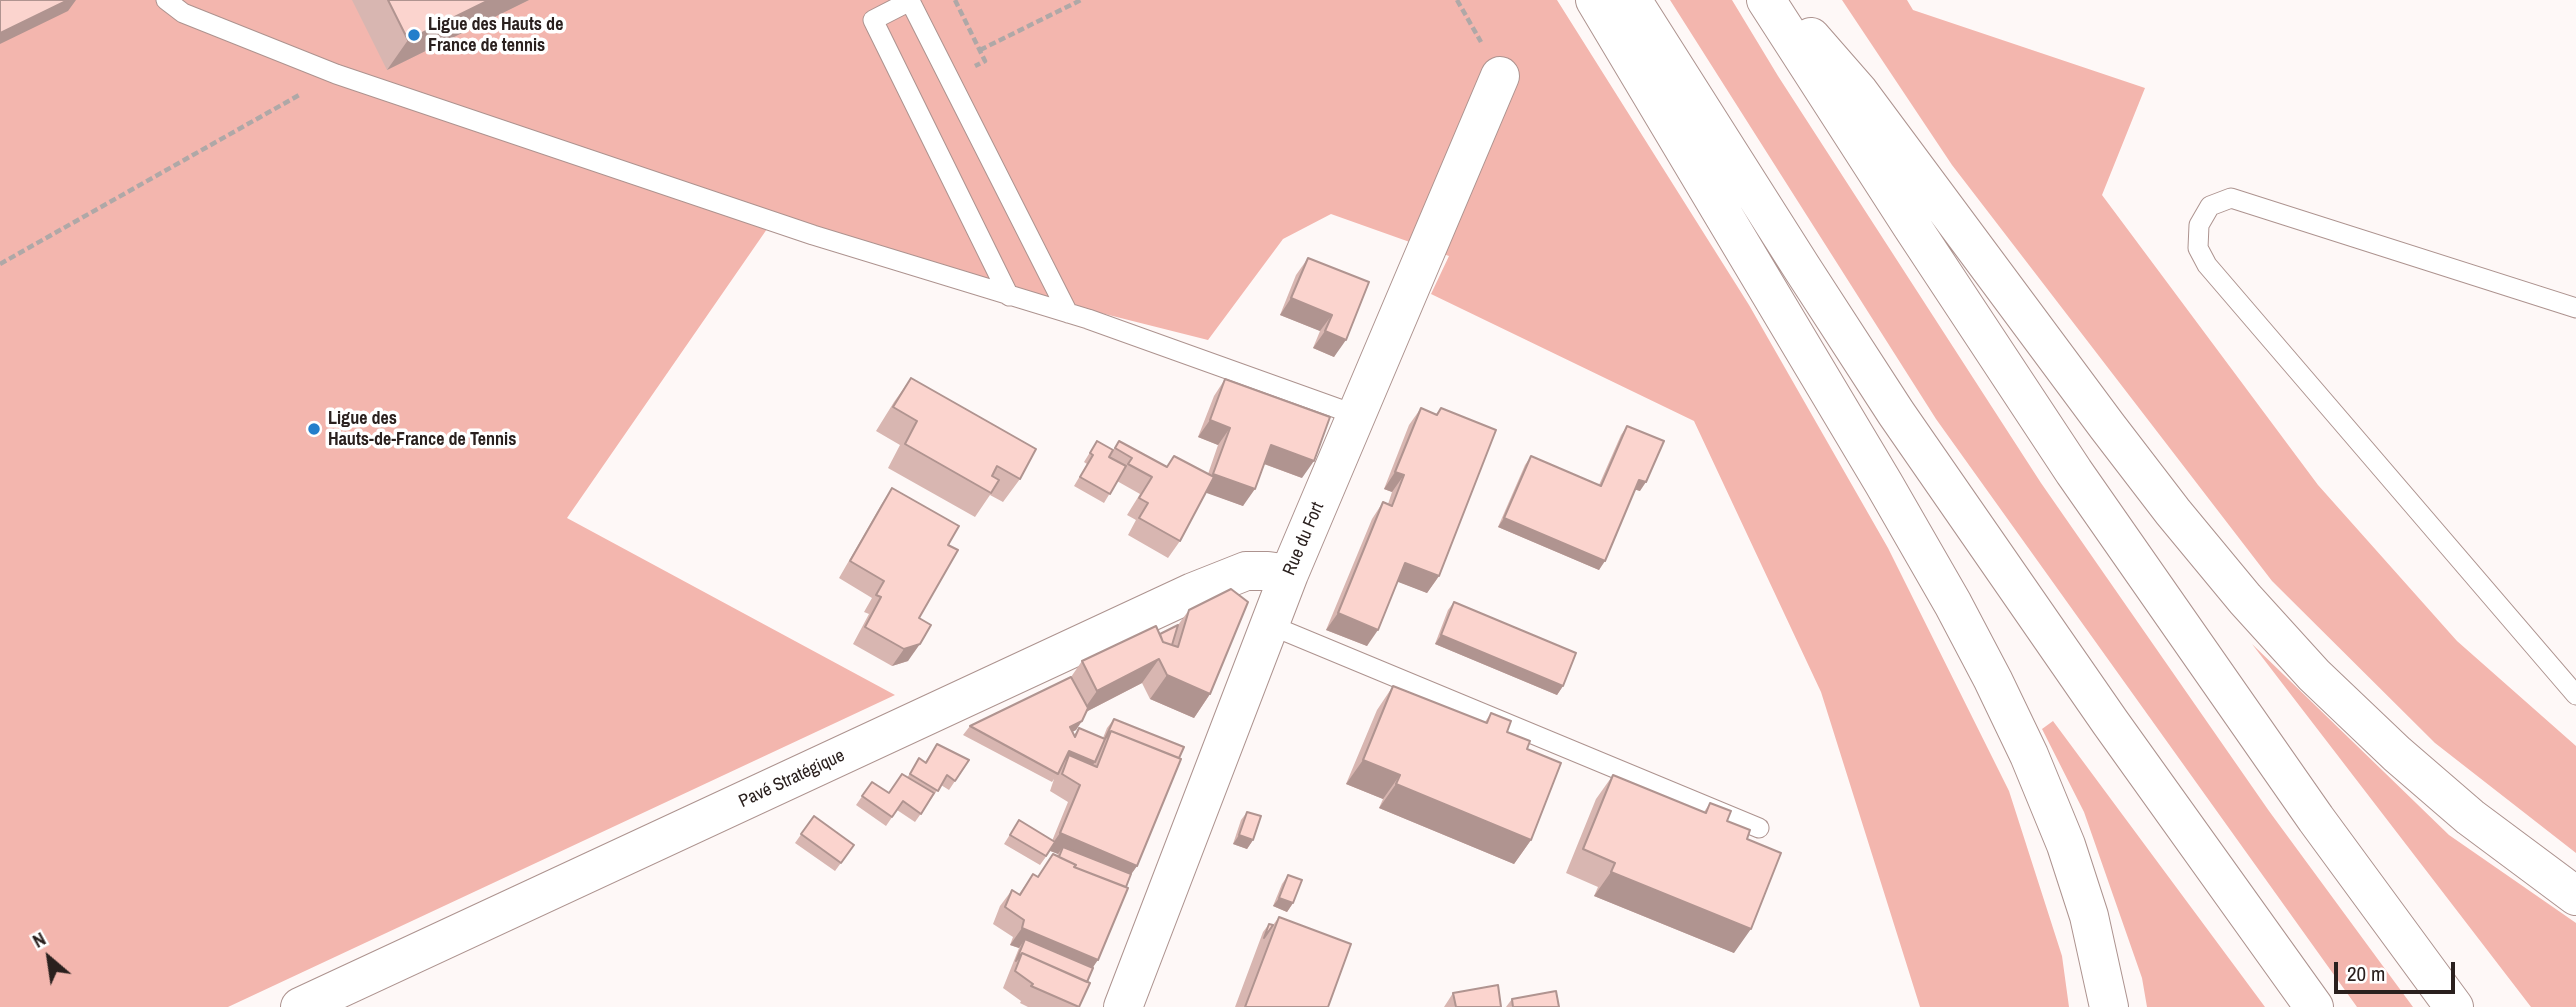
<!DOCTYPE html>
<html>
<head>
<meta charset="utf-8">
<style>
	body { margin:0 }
	#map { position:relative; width:2576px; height:1007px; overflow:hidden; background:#fef8f7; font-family:"Archivo Narrow",sans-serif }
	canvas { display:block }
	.north { position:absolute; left:14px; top:923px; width:70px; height:70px; -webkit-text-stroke:5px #fff; paint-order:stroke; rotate:331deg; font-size:19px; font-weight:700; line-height:28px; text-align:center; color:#2a201e }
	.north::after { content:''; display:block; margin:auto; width:24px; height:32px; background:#2a201e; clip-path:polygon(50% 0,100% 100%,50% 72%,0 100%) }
	.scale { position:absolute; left:2334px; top:962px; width:121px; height:32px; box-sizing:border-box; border:4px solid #2a201e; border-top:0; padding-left:9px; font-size:21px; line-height:24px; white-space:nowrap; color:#2a201e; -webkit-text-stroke:5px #fff; paint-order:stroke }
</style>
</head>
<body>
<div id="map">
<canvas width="2576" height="1007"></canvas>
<div class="north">N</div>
<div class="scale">20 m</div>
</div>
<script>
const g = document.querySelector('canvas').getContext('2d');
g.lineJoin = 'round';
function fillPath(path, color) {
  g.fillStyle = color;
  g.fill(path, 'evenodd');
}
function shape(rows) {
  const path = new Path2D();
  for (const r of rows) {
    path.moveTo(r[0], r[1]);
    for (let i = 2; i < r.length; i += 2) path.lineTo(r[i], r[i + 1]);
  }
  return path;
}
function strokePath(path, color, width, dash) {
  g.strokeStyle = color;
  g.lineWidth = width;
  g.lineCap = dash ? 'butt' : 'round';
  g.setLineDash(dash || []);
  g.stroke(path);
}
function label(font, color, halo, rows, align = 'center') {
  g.font = font + ' "Archivo Narrow",sans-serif';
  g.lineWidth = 7;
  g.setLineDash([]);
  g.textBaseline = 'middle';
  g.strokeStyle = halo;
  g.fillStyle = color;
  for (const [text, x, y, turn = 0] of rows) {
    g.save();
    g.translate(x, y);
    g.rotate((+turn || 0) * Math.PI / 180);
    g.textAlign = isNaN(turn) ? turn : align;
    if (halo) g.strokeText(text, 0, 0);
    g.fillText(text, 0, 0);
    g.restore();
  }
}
fillPath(shape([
	[0,0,1557,0,1749,305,1888,548,2009,791,2062,956,2069,1007,1920,1007,1821,692,1694,421,1431,294,1449,256,1331,214,1283,239,1208,340,767,229,567,518,895,695,228,1007,0,1007],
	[1670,0,1732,0,1778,76,2041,483,2269,811,2413,1007,2357,1007,1936,419],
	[1842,0,1907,0,1913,10,2145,88,2102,195,2318,485,2457,641,2576,746,2576,853,2435,743,2272,581,1952,165],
	[2252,644,2449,835,2576,923,2576,1007,2531,1007],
	[2053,721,2265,1007,2147,1007,2142,978,2084,812,2042,729]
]), '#f3b6ae');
const lane = shape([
	[166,0,183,13,336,74,813,235,1088,319,1356,415],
	[1009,296,873,20,910,1,1068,313],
	[1270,625,1759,828],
	[2576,695,2207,265,2198,248,2199,225,2210,206,2231,198,2576,308]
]);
const street = shape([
	[300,1007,1193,592,1246,571,1268,571,1289,574],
	[1123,1007,1289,574,1500,76]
]);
const highway = shape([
	[1595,0,1884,484,1953,604,1993,680,2029,755,2066,845,2089,916,2109,1007],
	[1632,0,1802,268,1896,413,2110,722,2314,1007],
	[1766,0,1911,225,2074,472,2316,819,2454,1007],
	[1811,37,1859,92,2107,426,2173,512,2245,599,2314,675,2397,754,2470,817,2576,896]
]);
strokePath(lane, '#ad938f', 21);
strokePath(street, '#ad938f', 40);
strokePath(highway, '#ad938f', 40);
strokePath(shape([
	[955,0,985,61,975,66],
	[1457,0,1481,42],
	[980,50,1081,0],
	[0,264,301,94]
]), '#afa8a7', 4.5, [7, 3.5]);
strokePath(lane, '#fff', 19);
strokePath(street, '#fff', 38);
strokePath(highway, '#fff', 38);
fillPath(shape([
	[352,0,529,0,387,70],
	[1308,258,1369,282,1334,357,1313,348,1320,331,1280,315,1296,275],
	[911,378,1020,479,1003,502,990,495,975,517,888,468,900,445,876,431,894,402],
	[1225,379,1302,478,1264,464,1243,506,1206,492,1180,541,1168,558,1128,535,1136,520,1127,515,1140,494,1117,481,1104,503,1074,486,1087,464,1084,462,1097,441,1113,450,1119,441,1167,467,1174,456,1208,474,1218,445,1198,437,1214,396],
	[1421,408,1436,414,1441,408,1439,576,1427,593,1397,581,1367,646,1326,630,1372,519,1383,502,1388,504,1392,492,1384,489,1409,425],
	[1627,426,1640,491,1635,489,1599,570,1498,527,1525,465,1531,456,1599,485,1621,435],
	[892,488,948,545,919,618,908,661,892,666,853,644,869,614,864,612,872,598,839,578,881,505],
	[1454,602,1563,686,1557,695,1435,644,1448,610],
	[1189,610,1210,694,1194,718,1150,699,1142,683,1086,712,1076,730,1072,732,1074,735,1079,728,1103,738,1107,728,1114,719,1137,866,1131,874,1093,968,1079,1007,1028,1007,1020,1003,1021,1001,1003,988,1019,948,1010,945,1013,937,993,924,1000,906,1012,890,1019,894,1033,874,1037,877,1058,854,1050,851,1040,865,1004,844,1019,820,1052,841,1068,802,1050,791,1054,779,1052,782,963,735,970,726,1071,677,1082,661,1160,634,1178,625],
	[1393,686,1485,722,1491,713,1507,732,1527,749,1531,840,1514,864,1379,808,1383,799,1346,784,1377,710],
	[937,744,969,760,949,790,941,785,915,822,897,810,886,826,856,805,872,782,889,793,907,778,919,758,925,762],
	[1613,775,1704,812,1710,803,1727,821,1747,839,1734,953,1594,896,1598,887,1566,873,1596,799],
	[1247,812,1253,840,1247,849,1233,844,1241,820],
	[814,816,854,845,835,871,795,843],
	[1288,875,1293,903,1287,912,1273,906,1282,884],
	[1279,917,1328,1007,1235,1007,1263,932,1269,924,1273,925],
	[1453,993,1501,1007,1444,1007],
	[1512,999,1559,1007,1506,1007]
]), '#d8b6b1');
fillPath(shape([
	[68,0,76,0,68,11,0,44,0,33],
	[489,0,529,0,387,70,408,40],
	[1291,298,1332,315,1320,331,1280,315],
	[1325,331,1346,340,1334,357,1313,348],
	[1210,420,1230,428,1218,445,1198,437],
	[1271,445,1314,461,1302,478,1259,462],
	[1395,472,1404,475,1392,492,1384,489],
	[1213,474,1255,489,1243,506,1201,491],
	[1639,480,1646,482,1640,491,1633,489],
	[1504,518,1605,561,1599,570,1498,527],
	[1405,563,1439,576,1427,593,1393,580],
	[1338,613,1378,630,1367,646,1326,630],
	[1441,635,1563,686,1557,695,1435,644],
	[920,644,908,661,892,666,904,649],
	[1159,659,1142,683,1080,715,1097,691],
	[1167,675,1210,694,1194,718,1150,699],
	[1082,721,1076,730,1064,736,1070,727],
	[1069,751,1095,762,1089,770,1069,755,1065,761],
	[1363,760,1400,775,1383,799,1346,784],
	[1396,784,1531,840,1514,864,1379,808],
	[1060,833,1137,866,1125,883,1063,847,1058,854,1048,850],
	[1239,835,1253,840,1247,849,1233,844],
	[1611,872,1751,929,1734,953,1594,896],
	[1279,898,1293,903,1287,912,1273,906],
	[1022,928,1098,960,1086,977,1025,939,1019,948,1010,945]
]), '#b09490');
const building = shape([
	[0,0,68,0,0,33,0,0],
	[388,0,489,0,408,40,388,0],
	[1308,258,1369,282,1346,340,1325,331,1332,315,1291,298,1308,258],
	[911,378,1036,449,1020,479,997,466,992,476,999,480,991,493,905,444,917,421,893,407,911,378],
	[1225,379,1330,417,1314,461,1271,445,1255,489,1213,474,1230,428,1210,420,1225,379],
	[1421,408,1437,415,1441,408,1496,430,1439,576,1405,563,1378,630,1338,613,1383,502,1392,506,1404,475,1395,472,1421,408],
	[1627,426,1664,441,1646,482,1639,480,1605,561,1504,518,1531,456,1601,486,1627,426],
	[1097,441,1113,450,1109,457,1126,466,1110,494,1080,477,1093,455,1090,453,1097,441],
	[1119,441,1167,467,1174,456,1214,477,1180,541,1139,518,1148,503,1139,498,1152,477,1128,464,1132,458,1115,448,1119,441],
	[892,488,959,526,948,545,958,550,919,618,931,625,920,644,904,649,865,627,881,597,876,595,884,581,850,561,892,488],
	[1231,589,1248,602,1210,694,1167,675,1159,659,1097,691,1082,661,1156,626,1163,642,1178,647,1189,610,1231,589],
	[1454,602,1576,653,1563,686,1441,635,1454,602],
	[1178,625,1172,645,1163,642,1160,634,1178,625],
	[1071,677,1088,708,1082,721,1070,727,1075,737,1079,728,1105,739,1095,762,1069,751,1058,774,970,726,1071,677],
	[1393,686,1487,723,1491,713,1511,721,1507,732,1530,741,1527,749,1561,763,1531,840,1396,784,1400,775,1363,760,1393,686],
	[1114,719,1184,747,1179,758,1111,731,1105,739,1114,719],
	[1111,731,1181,759,1137,866,1060,833,1080,785,1062,774,1069,755,1097,767,1111,731],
	[937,744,969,760,955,781,947,775,938,791,910,774,919,758,926,763,937,744],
	[902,774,934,793,921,814,903,801,892,817,862,796,872,782,889,793,902,774],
	[1613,775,1706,813,1710,803,1731,811,1727,821,1750,830,1747,839,1781,853,1751,929,1611,872,1615,863,1583,849,1613,775],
	[1247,812,1261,816,1253,840,1239,835,1247,812],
	[814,816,854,845,841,863,801,834,814,816],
	[1019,820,1055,842,1046,856,1010,835,1019,820],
	[1063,847,1131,874,1126,887,1074,867,1076,865,1059,857,1063,847],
	[1053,854,1076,865,1074,867,1128,888,1098,960,1022,928,1024,920,1005,907,1012,890,1020,895,1033,874,1038,877,1053,854],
	[1288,875,1302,880,1293,903,1279,898,1288,875],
	[1279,917,1351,944,1328,1007,1245,1007,1279,917],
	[1269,924,1273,925,1264,938,1269,924],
	[1025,939,1093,968,1087,982,1022,953,1016,961,1025,939],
	[1022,953,1090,983,1079,1007,1031,986,1033,984,1015,971,1022,953],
	[1498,985,1501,1007,1456,1007,1453,993,1498,985],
	[1556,991,1559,1007,1513,1007,1512,999,1556,991]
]);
fillPath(building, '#fbd4ce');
strokePath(building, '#b09490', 2);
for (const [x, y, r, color] of [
	[414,35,7,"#237ecb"],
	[314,429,7,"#237ecb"]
]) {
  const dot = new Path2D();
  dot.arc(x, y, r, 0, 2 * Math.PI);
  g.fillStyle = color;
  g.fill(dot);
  strokePath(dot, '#fff', 2.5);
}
label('bold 18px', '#2a201e', '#fff', [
	["Ligue des Hauts de",428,25],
	["France de tennis",428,46],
	["Ligue des",328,419],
	["Hauts-de-France de Tennis",328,440]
], 'left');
label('18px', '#2a201e', '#fff', [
	["Rue du Fort",1304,539,-67],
	["Pavé Stratégique",792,779,-25]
]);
</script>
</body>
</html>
